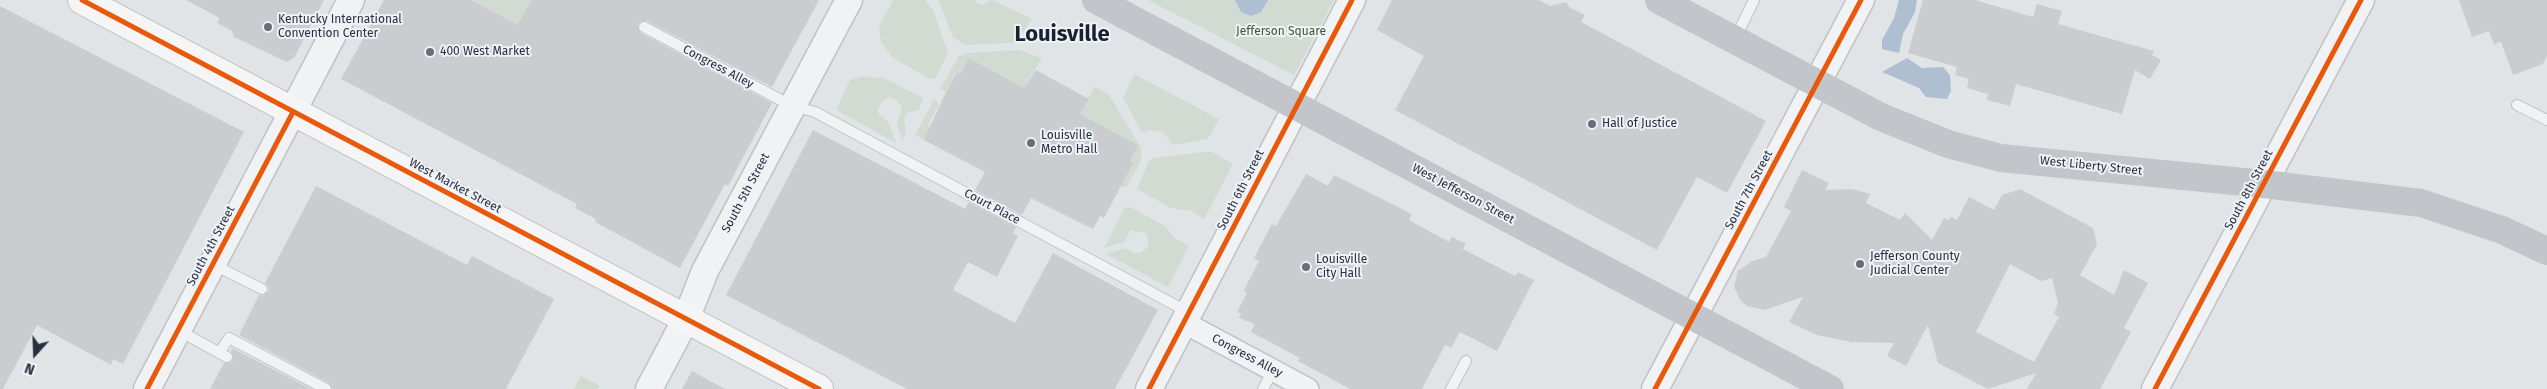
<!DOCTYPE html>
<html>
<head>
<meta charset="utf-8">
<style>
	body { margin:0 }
	#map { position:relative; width:2547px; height:389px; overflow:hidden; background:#e1e4e7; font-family:"Fira Sans",sans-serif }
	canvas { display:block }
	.north { position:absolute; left:10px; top:329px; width:50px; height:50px; -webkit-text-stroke:4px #eff2f6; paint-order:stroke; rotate:200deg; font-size:14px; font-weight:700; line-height:20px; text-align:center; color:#283040 }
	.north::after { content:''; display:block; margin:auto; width:18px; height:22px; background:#283040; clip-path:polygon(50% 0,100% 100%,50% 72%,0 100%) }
</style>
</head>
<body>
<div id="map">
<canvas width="2547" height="389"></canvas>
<div class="north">N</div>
</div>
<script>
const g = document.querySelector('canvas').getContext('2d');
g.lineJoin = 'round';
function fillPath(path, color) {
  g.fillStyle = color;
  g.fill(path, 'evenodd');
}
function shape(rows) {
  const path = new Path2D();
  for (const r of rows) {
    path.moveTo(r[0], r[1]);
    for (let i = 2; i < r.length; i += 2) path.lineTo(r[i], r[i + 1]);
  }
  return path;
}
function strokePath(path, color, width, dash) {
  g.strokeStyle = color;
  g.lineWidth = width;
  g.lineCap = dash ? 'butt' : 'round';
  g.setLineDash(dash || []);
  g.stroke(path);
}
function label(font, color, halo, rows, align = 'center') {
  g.font = font + ' "Fira Sans",sans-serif';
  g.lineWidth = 4;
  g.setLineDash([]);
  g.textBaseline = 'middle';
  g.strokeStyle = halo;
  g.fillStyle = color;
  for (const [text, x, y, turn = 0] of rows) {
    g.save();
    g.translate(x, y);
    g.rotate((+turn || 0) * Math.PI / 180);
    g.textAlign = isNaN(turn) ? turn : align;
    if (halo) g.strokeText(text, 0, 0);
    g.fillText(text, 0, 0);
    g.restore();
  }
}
fillPath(shape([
	[471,0,531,0,518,25],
	[893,0,925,0,933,10,948,53,935,79,928,78,893,58,881,42,879,27],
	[938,0,975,0,976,3,983,5,989,0,993,0,1032,19,1018,39,1013,43,964,45,953,37],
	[1148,0,1334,0,1294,75],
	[1019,50,1042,58,1024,88,969,58,960,74,956,72,946,92,940,89,958,57,966,53],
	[1134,74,1219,119,1211,134,1207,139,1173,145,1163,132,1150,130,1142,133,1123,98],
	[864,76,873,78,882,77,923,98,919,110,907,113,904,118,906,134,902,141,897,124,902,107,895,99,889,97,884,100,878,108,878,113,889,123,896,143,836,110,850,80],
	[1095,86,1109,95,1141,148,1141,160,1127,187,1120,187,1133,163,1130,161,1138,145,1080,114],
	[934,100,939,104,928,125,931,127,924,140,915,135],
	[1205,152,1212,152,1233,164,1204,219,1191,211,1171,208,1137,189,1148,163,1153,158],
	[1125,207,1130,207,1165,226,1175,238,1189,246,1168,287,1106,254,1126,248,1134,253,1140,253,1145,250,1149,244,1146,233,1131,230,1124,242,1104,248],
	[581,376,600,386,598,389,574,389]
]), '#d1dbd2');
fillPath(shape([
	[1235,0,1268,0,1261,12,1251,16,1241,12],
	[1899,0,1917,0,1915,12,1903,34,1899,53,1882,49,1882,40,1894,18],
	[1907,58,1922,68,1943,67,1950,75,1951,91,1947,99,1926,97,1919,88,1882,72]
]), '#afbfd2');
fillPath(shape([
	[186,0,324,0,294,58,287,62,234,37,232,31,217,23,220,18],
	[384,0,471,0,518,25,531,0,819,0,772,87,647,21,641,21,638,24,641,33,772,103,728,186,725,184,680,268,595,222,596,219,575,208,577,204,341,79],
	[1392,0,1539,0,1550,6,1566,2,1569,7,1585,15,1581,22,1766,121,1727,193,1697,177,1657,250,1395,110,1424,56,1377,30],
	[1923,0,1975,0,2033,17,2037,4,2062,11,2058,24,2154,51,2152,55,2161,60,2150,79,2135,70,2122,114,2016,84,2010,106,1987,100,1988,94,1967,88,1969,79,1955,75,1957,67,1908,53],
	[2459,0,2547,0,2547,56,2543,64,2513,75,2501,42,2494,44,2489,31,2472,37],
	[0,6,244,132,123,364,113,359,111,365,37,325,3,389,0,389],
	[969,58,1024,88,1036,70,1089,99,1080,114,1138,145,1130,161,1133,163,1104,218,1100,216,1093,229,1031,198,1022,215,975,190,985,172,924,140,946,92,957,72,960,74],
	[813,130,965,209,969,202,1016,227,1013,234,1018,236,997,277,968,262,953,290,1015,323,1053,253,1158,310,1115,389,907,389,726,295],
	[1802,170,1829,183,1825,190,1852,189,1870,194,1866,203,1900,220,1905,213,1932,240,1944,218,1948,220,1951,217,1957,220,1969,197,1994,210,2002,195,2020,189,2093,228,2097,244,2080,275,2114,295,2124,270,2148,283,2124,328,2131,332,2100,389,2027,389,2036,373,1988,389,1938,363,1928,325,1906,366,1887,356,1894,343,1851,342,1817,335,1789,322,1803,297,1764,310,1747,306,1741,301,1734,287,1738,271,1752,261,1766,257,1791,211,1784,207],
	[2010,264,2041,281,2052,278,2058,303,2054,314,2059,317,2034,362,1976,332],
	[1306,174,1328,186,1334,175,1412,214,1409,220,1449,242,1452,237,1466,244,1463,249,1515,276,1518,272,1534,280,1497,351,1460,332,1451,348,1445,345,1422,389,1350,389,1298,361,1300,358,1251,332,1255,324,1239,318,1241,314,1237,312,1247,293,1244,290,1259,261,1254,258,1272,224,1276,226],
	[316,186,467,265,472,256,554,299,506,389,333,389,329,383,239,335,259,295,263,296,268,292,269,288,265,283],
	[232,348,311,389,210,389,224,363,230,363,233,360,231,351],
	[692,371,725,389,682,389]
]), '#cacccf');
const service = shape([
	[644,27,792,106,815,112,1188,312],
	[1735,39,1754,0],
	[2517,105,2547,120],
	[214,265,262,289],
	[178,330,227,357],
	[219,353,229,338,326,389],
	[1263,389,1273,370],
	[1451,389,1466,361]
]);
const minor = shape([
	[1185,323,1308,389]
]);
const tertiary = shape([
	[147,389,351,0],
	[649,389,686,319,705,271,849,0],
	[1149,389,1352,0],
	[1655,389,1861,0],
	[2155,389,2361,0]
]);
const primary = shape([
	[82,0,819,389]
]);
strokePath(service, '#bfc2c5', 12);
strokePath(minor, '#bfc2c5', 24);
strokePath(tertiary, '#bfc2c5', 29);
strokePath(primary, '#bec0c4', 30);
strokePath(service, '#f1f2f3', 10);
strokePath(minor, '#f1f2f3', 21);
strokePath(tertiary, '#f1f2f3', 26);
strokePath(shape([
	[1096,0,1830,389],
	[1659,0,1881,117,1948,144,2001,158,2264,184,2421,203,2502,230,2547,251]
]), '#c2c5c9', 28);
strokePath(primary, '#f5f5f6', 28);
strokePath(shape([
	[82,0,819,389],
	[147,389,293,112],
	[1149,389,1352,0],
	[1655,389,1861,0],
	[2155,389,2361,0]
]), '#e8590c', 5);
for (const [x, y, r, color] of [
	[268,27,5,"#696f7a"],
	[430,52,5,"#696f7a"],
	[1592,124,5,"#696f7a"],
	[1031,143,5,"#696f7a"],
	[1860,264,5,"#696f7a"],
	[1306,267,5,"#696f7a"]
]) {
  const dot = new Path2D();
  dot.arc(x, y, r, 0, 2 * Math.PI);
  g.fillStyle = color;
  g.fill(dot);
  strokePath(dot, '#eff2f6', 2);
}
label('12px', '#283040', '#eff2f6', [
	["Kentucky International",278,20],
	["Convention Center",278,34],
	["400 West Market",440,52],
	["Hall of Justice",1602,124],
	["Louisville",1041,136],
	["Metro Hall",1041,150],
	["Jefferson County",1870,257],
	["Judicial Center",1870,271],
	["Louisville",1316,260],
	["City Hall",1316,274]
], 'left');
label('12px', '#3b5c35', '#eff2f6', [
	["Jefferson Square",1281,32]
]);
label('12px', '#283040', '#eff2f6', [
	["Congress Alley",718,67,28],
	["West Liberty Street",2091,166,6],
	["West Market Street",455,186,28],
	["South 6th Street",1241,190,-63],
	["South 7th Street",1749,190,-62],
	["South 8th Street",2249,190,-62],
	["South 5th Street",746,193,-62],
	["West Jefferson Street",1463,194,28],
	["Court Place",992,207,28],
	["South 4th Street",211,246,-62],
	["Congress Alley",1247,356,28]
]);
label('bold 22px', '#1a2131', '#eff2f6', [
	["Louisville",1062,35]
]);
</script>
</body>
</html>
